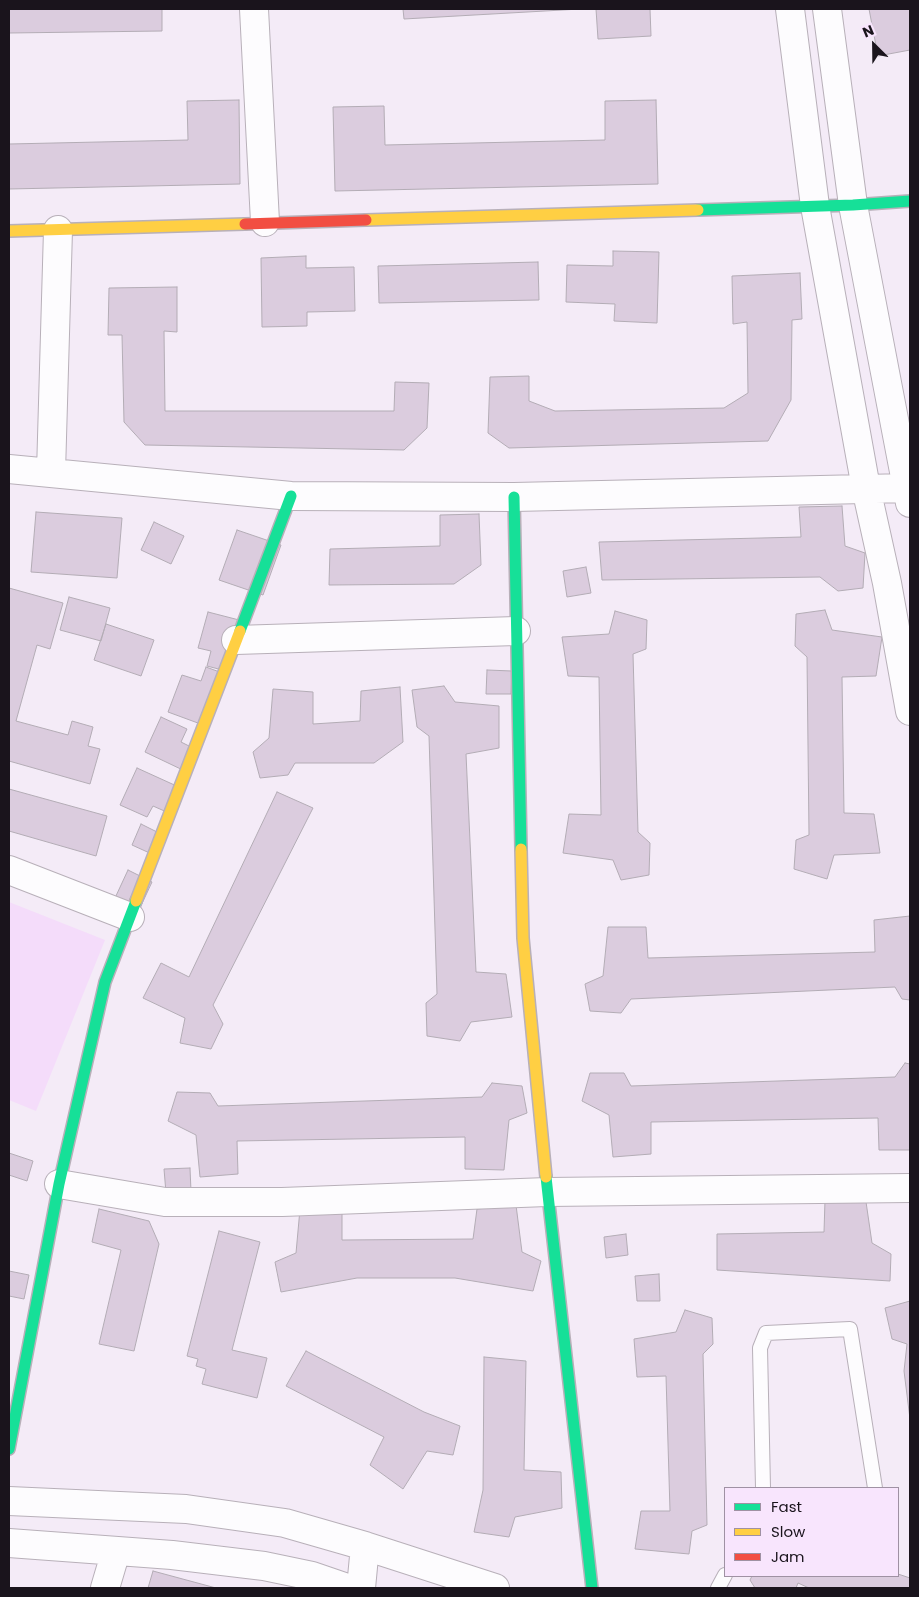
<!DOCTYPE html>
<html>
<head>
<meta charset="utf-8">
<style>
	body { margin:0 }
	#map { position:relative; width:919px; height:1597px; overflow:hidden; background:#f4ebf7; font-family:Poppins,sans-serif }
	canvas { display:block }
	.frame { position:absolute; inset:0; border:10px solid #1a141c; pointer-events:none }
	.legend { position:absolute; left:724px; top:1487px; width:175px; height:90px; box-sizing:border-box; background:#f8e5fd; border:1px solid #9f91a3; margin:0; padding:6px 9px; list-style:none; font-size:15px; color:#1a141c }
	.legend li { display:flex; align-items:center; gap:10px; height:25px }
	.legend b { width:25px; border:1px solid #9f91a3 }
	.north { position:absolute; left:849px; top:20px; width:50px; height:50px; -webkit-text-stroke:4px #f8e5fd; paint-order:stroke; rotate:337deg; font-size:14px; font-weight:700; line-height:20px; text-align:center; color:#1a141c }
	.north::after { content:''; display:block; margin:auto; width:18px; height:22px; background:#1a141c; clip-path:polygon(50% 0,100% 100%,50% 72%,0 100%) }
</style>
</head>
<body>
<div id="map">
<canvas width="919" height="1597"></canvas>
<div class="frame"></div>
<ul class="legend">
<li><b style="height:6px;background:#16e098"></b>Fast</li>
<li><b style="height:6px;background:#ffcf43"></b>Slow</li>
<li><b style="height:6px;background:#f24e42"></b>Jam</li>
</ul>
<div class="north">N</div>
</div>
<script>
const g = document.querySelector('canvas').getContext('2d');
g.lineJoin = 'round';
function fillPath(path, color) {
  g.fillStyle = color;
  g.fill(path, 'evenodd');
}
function shape(rows) {
  const path = new Path2D();
  for (const r of rows) {
    path.moveTo(r[0], r[1]);
    for (let i = 2; i < r.length; i += 2) path.lineTo(r[i], r[i + 1]);
  }
  return path;
}
function strokePath(path, color, width, dash) {
  g.strokeStyle = color;
  g.lineWidth = width;
  g.lineCap = dash ? 'butt' : 'round';
  g.setLineDash(dash || []);
  g.stroke(path);
}
fillPath(shape([
	[9,902,105,940,36,1111,9,1100]
]), '#f4dcfa');
const building = shape([
	[9,9,162,9,162,31,9,33,9,9],
	[403,9,580,9,404,19,403,9],
	[596,9,650,9,651,36,598,39,596,9],
	[869,9,910,9,910,50,878,56,869,9],
	[239,100,240,184,9,189,9,144,188,140,187,101,239,100],
	[656,100,658,184,335,191,333,107,384,106,385,145,605,140,605,101,656,100],
	[613,251,659,252,657,323,614,321,615,304,566,302,567,265,613,266,613,251],
	[306,256,306,268,354,267,355,311,307,312,307,326,262,327,261,258,306,256],
	[538,262,539,300,379,303,378,266,538,262],
	[800,273,802,319,792,320,791,400,768,441,509,448,488,433,490,377,529,376,529,401,555,411,724,408,748,393,747,322,733,324,732,276,800,273],
	[177,287,177,332,164,331,165,411,394,411,395,382,429,383,427,428,404,450,145,445,124,422,122,335,108,335,109,288,177,287],
	[842,506,845,546,865,553,863,588,838,591,820,577,602,580,599,542,801,537,799,507,842,506],
	[36,512,122,518,117,578,31,572,36,512],
	[479,514,481,565,454,584,329,585,330,549,440,546,440,515,479,514],
	[154,522,184,536,171,564,141,550,154,522],
	[237,530,281,545,263,595,219,580,237,530],
	[586,567,591,593,567,597,563,571,586,567],
	[9,588,63,603,50,649,37,645,16,721,68,735,72,721,93,727,88,746,100,749,90,784,9,761,9,588],
	[69,597,110,608,101,641,60,630,69,597],
	[825,610,832,630,882,637,876,676,842,677,844,813,874,814,880,853,834,855,827,879,794,869,796,840,809,835,807,657,795,646,796,614,825,610],
	[615,611,647,620,646,649,633,654,638,832,650,843,649,875,621,880,613,860,563,853,569,814,601,815,599,677,568,676,562,637,609,634,615,611],
	[208,612,243,621,230,672,207,666,211,651,198,648,208,612],
	[106,624,154,640,141,676,94,660,106,624],
	[206,667,225,674,206,726,168,712,182,675,201,681,206,667],
	[487,670,512,671,511,694,486,694,487,670],
	[444,686,455,702,499,706,499,748,466,754,476,972,506,974,512,1017,471,1022,460,1041,427,1036,426,1003,437,994,429,736,417,727,412,690,444,686],
	[400,687,403,742,374,763,295,763,288,775,260,778,253,752,269,738,273,689,313,692,313,724,360,721,361,691,400,687],
	[161,717,187,729,181,742,197,750,187,772,145,752,161,717],
	[137,768,181,788,169,813,153,806,147,817,120,805,137,768],
	[9,789,107,816,96,856,9,831,9,789],
	[277,792,313,808,213,1005,223,1024,211,1049,180,1043,185,1018,143,998,161,963,189,977,277,792],
	[141,824,163,835,154,855,132,845,141,824],
	[128,870,152,882,139,910,115,898,128,870],
	[910,916,910,1000,902,999,895,987,631,999,621,1013,590,1011,585,984,603,976,608,927,646,927,648,958,875,952,874,920,910,916],
	[905,1063,910,1064,910,1150,879,1150,878,1118,651,1122,651,1154,613,1157,609,1115,582,1101,590,1073,624,1073,631,1086,895,1077,905,1063],
	[492,1083,522,1086,527,1113,509,1120,504,1170,465,1169,465,1137,237,1141,238,1174,200,1177,196,1135,168,1121,177,1092,210,1093,218,1106,482,1097,492,1083],
	[9,1153,33,1161,27,1181,9,1175,9,1153],
	[190,1168,191,1191,166,1193,164,1169,190,1168],
	[865,1195,872,1243,891,1254,890,1281,717,1270,717,1234,824,1232,825,1200,865,1195],
	[516,1205,522,1252,541,1261,533,1291,455,1278,357,1278,281,1292,275,1262,296,1253,300,1209,342,1211,342,1240,473,1239,477,1209,516,1205],
	[99,1209,149,1221,159,1244,134,1351,99,1344,121,1250,92,1242,99,1209],
	[219,1231,260,1242,232,1350,267,1358,257,1398,202,1384,206,1369,196,1366,198,1359,187,1356,219,1231],
	[626,1234,628,1255,606,1258,604,1237,626,1234],
	[9,1271,29,1275,24,1299,9,1296,9,1271],
	[659,1274,660,1301,637,1301,635,1276,659,1274],
	[910,1301,910,1419,904,1371,907,1344,892,1339,885,1308,910,1301],
	[685,1310,712,1318,713,1344,703,1354,707,1525,692,1531,689,1554,635,1549,641,1511,670,1511,666,1376,637,1377,634,1339,676,1332,685,1310],
	[306,1351,424,1412,460,1426,453,1455,427,1451,403,1489,370,1465,384,1437,286,1386,306,1351],
	[484,1357,526,1361,524,1470,561,1472,562,1508,515,1517,509,1537,474,1532,483,1490,484,1357],
	[153,1571,216,1588,148,1588,153,1571],
	[898,1574,910,1578,910,1588,809,1588,798,1583,796,1588,755,1588,750,1580,752,1576,898,1576,898,1574]
]);
fillPath(building, '#dbccde');
strokePath(building, '#b3acb5', 1);
const lane = shape([
	[763,1488,760,1348,766,1333,850,1329,875,1488],
	[718,1588,725,1575]
]);
const street = shape([
	[254,9,265,222],
	[790,9,815,206,866,488,887,583,910,711],
	[827,9,853,205,910,503],
	[9,469,291,496,514,497,908,488],
	[51,472,58,230],
	[236,640,516,631],
	[9,870,130,917],
	[59,1184,165,1202,282,1202,547,1192,910,1188],
	[9,1501,186,1509,285,1523,365,1546,495,1588],
	[9,1543,172,1555,264,1566,312,1576,347,1588],
	[105,1588,116,1551],
	[361,1588,365,1546]
]);
const fast = shape([
	[698,210,853,205,910,201],
	[514,497,521,849],
	[240,631,291,496],
	[546,1177,592,1588],
	[9,1449,59,1184,105,982,136,901]
]);
const slow = shape([
	[366,220,698,210],
	[9,231,245,224],
	[521,849,523,938,546,1177],
	[136,901,240,631]
]);
const jam = shape([
	[245,224,366,220]
]);
strokePath(lane, '#b8b0b9', 16);
strokePath(street, '#b8b0b9', 30);
strokePath(fast, '#b8b0b9', 14);
strokePath(slow, '#b8b0b9', 14);
strokePath(jam, '#b8b0b9', 14);
strokePath(lane, '#fdfcfe', 14);
strokePath(street, '#fdfcfe', 28);
strokePath(fast, '#16e098', 11);
strokePath(slow, '#ffcf43', 11);
strokePath(jam, '#f24e42', 11);
</script>
</body>
</html>
